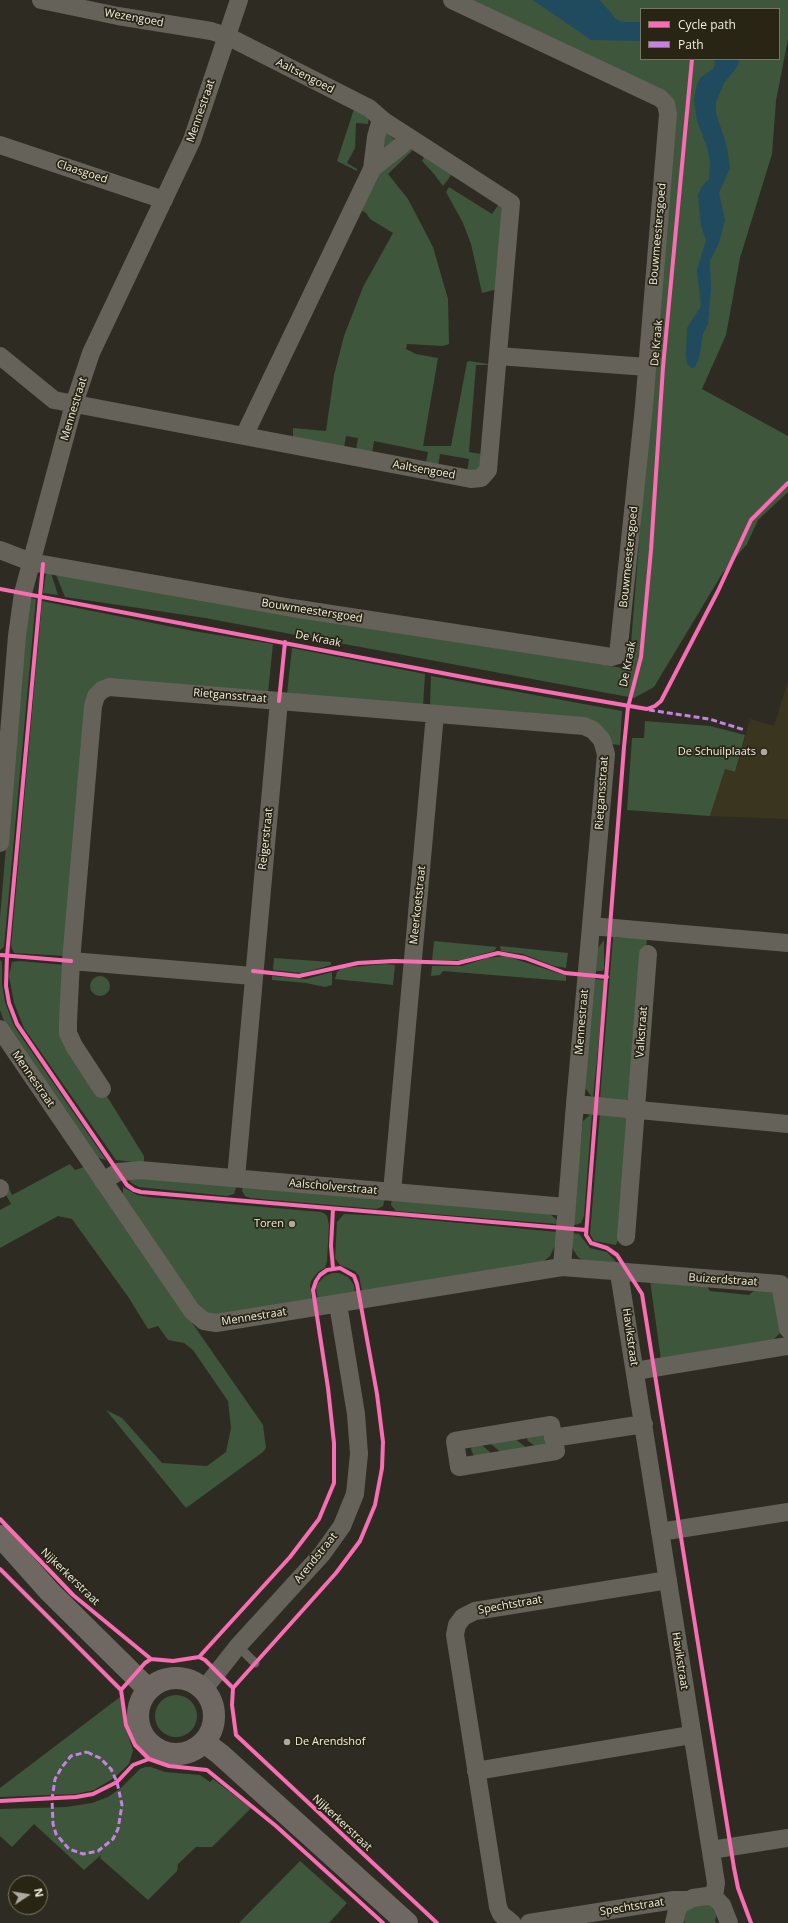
<!DOCTYPE html>
<html>
<head>
<meta charset="utf-8">
<style>
	body { margin:0 }
	#map { position:relative; width:788px; height:1923px; overflow:hidden; background:#2e2c22; font-family:"Open Sans",sans-serif }
	canvas { display:block }
	.legend { position:absolute; left:640px; top:8px; width:140px; height:52px; box-sizing:border-box; background:#292514; border:1px solid #797667; margin:0; padding:5px 7px; list-style:none; font-size:12px; color:#f1efe3 }
	.legend li { display:flex; align-items:center; gap:8px; height:20px }
	.legend b { width:20px; border:1px solid #797667 }
	.north { position:absolute; left:8px; top:1875px; width:40px; height:40px; box-sizing:border-box; background:#292514; border:1px solid #797667; border-radius:50%; rotate:78deg; font-size:11px; font-weight:700; line-height:16px; text-align:center; color:#f1efe3 }
	.north::after { content:''; display:block; margin:auto; width:14px; height:18px; background:#adab9f; clip-path:polygon(50% 0,100% 100%,50% 72%,0 100%) }
</style>
</head>
<body>
<div id="map">
<canvas width="788" height="1923"></canvas>
<ul class="legend">
<li><b style="height:5px;background:#f96db3"></b>Cycle path</li>
<li><b style="height:5px;background:#c483df"></b>Path</li>
</ul>
<div class="north">N</div>
</div>
<script>
const g = document.querySelector('canvas').getContext('2d');
g.lineJoin = 'round';
function fillPath(path, color) {
  g.fillStyle = color;
  g.fill(path, 'evenodd');
}
function shape(rows) {
  const path = new Path2D();
  for (const r of rows) {
    if (r.length === 3) {
      path.moveTo(r[0] + r[2], r[1]);
      path.arc(r[0], r[1], r[2], 0, 2 * Math.PI);
      continue;
    }
    path.moveTo(r[0], r[1]);
    for (let i = 2; i < r.length; i += 2) path.lineTo(r[i], r[i + 1]);
  }
  return path;
}
function strokePath(path, color, width, dash) {
  g.strokeStyle = color;
  g.lineWidth = width;
  g.lineCap = dash ? 'butt' : 'round';
  g.setLineDash(dash || []);
  g.stroke(path);
}
function label(font, color, halo, rows, align = 'center') {
  g.font = font + ' "Open Sans",sans-serif';
  g.lineWidth = 3.5;
  g.setLineDash([]);
  g.textBaseline = 'middle';
  g.strokeStyle = halo;
  g.fillStyle = color;
  for (const [text, x, y, turn = 0] of rows) {
    g.save();
    g.translate(x, y);
    g.rotate((+turn || 0) * Math.PI / 180);
    g.textAlign = isNaN(turn) ? turn : align;
    if (halo) g.strokeText(text, 0, 0);
    g.fillText(text, 0, 0);
    g.restore();
  }
}
fillPath(shape([
	[788,681,788,819,710,816,725,769,735,772,750,719,774,726]
]), '#39351e');
fillPath(shape([
	[466,0,788,0,788,39,776,101,772,154,740,258,726,335,702,389,788,436,788,492,758,520,747,544,722,574,654,687,634,698,205,618,65,597,56,575,629,669,674,103],
	[641,9,779,9,779,59,641,59],
	[355,106,369,113,368,124,356,123,355,148,347,163,357,169,357,171,337,161],
	[386,132,394,139,395,146,379,150],
	[410,149,413,150,388,174,408,199,433,247,448,299,449,344,443,346,407,344,406,349,416,354,438,358,423,446,451,446,467,362,469,361,488,364,488,365,476,365,469,452,481,454,479,470,467,472,469,459,440,454,438,466,426,463,428,452,374,441,372,453,356,450,358,438,346,436,344,448,293,438,293,428,326,431,334,375,344,336,363,287,393,233,370,219,366,213,359,209,374,178],
	[424,157,452,174,443,186,434,174,422,161],
	[449,187,492,214,499,204,502,207,498,289,482,293,471,244,463,223,446,192],
	[46,573,51,573,58,595,43,593],
	[30,598,36,599,4,947,0,950,0,917,24,634],
	[42,601,193,631,273,644,268,693,99,683,65,956,14,953,11,946],
	[292,648,425,674,423,706,287,694],
	[431,676,622,711,620,745,611,744,604,729,430,706],
	[645,721,710,726,745,735,735,772,725,769,710,816,627,810,632,738,644,738],
	[613,937,647,939,633,1089,630,1097,624,1102,600,1099],
	[604,940,604,969,602,971,595,971,597,949],
	[434,941,497,947,494,951,462,960,432,961],
	[500,946,568,953,566,968,554,966,523,954,501,951],
	[506,956,564,975,566,976,566,981,443,971,440,975,431,976,432,966,462,966,487,958],
	[274,958,331,962,331,965,302,973,273,970],
	[0,960,2,962,2,984,5,1002,14,1026,106,1160,98,1158,5,1024,0,1010],
	[19,961,65,965,60,1034,103,1090,144,1156,144,1163,116,1160,24,1028,14,1003,9,976,12,962],
	[385,964,395,965,393,985,335,979,337,972,342,968],
	[332,972,332,985,325,987,306,983,272,980,272,976,306,979],
	[100,986,10],
	[595,979,605,980,593,1098,585,1088],
	[592,1113,584,1216,581,1223,572,1226,583,1121],
	[600,1113,623,1115,629,1120,621,1233,616,1245,594,1241,590,1234],
	[70,1164,75,1170,84,1167,263,1425,266,1448,263,1452,186,1508,106,1410,122,1418,162,1463,207,1466,226,1452,231,1428,228,1401,193,1350,184,1343,168,1340,158,1326,148,1329,129,1298,72,1219,58,1216,0,1248,0,1210,11,1204,5,1193,10,1190,12,1195],
	[132,1176,236,1185,236,1188,234,1194,227,1196,139,1187,133,1184,127,1179],
	[243,1185,385,1198,383,1206,377,1209,250,1198,245,1196,242,1191],
	[123,1187,137,1195,148,1197,321,1212,325,1214,327,1216,329,1225,327,1261,325,1268,318,1272,311,1281,310,1286,312,1299,213,1315,202,1310,123,1195],
	[392,1198,548,1212,557,1220,557,1224,396,1211,391,1205],
	[344,1214,385,1216,557,1232,555,1246,550,1256,543,1262,362,1291,359,1276,355,1271,340,1265,335,1258,337,1222],
	[572,1233,579,1234,590,1248,607,1252,618,1264,582,1260,578,1257,572,1248],
	[333,1273,339,1273,348,1277,354,1285,355,1293,318,1299,316,1288,318,1283,325,1276],
	[650,1280,706,1285,710,1291,749,1295,756,1289,773,1291,781,1332,772,1341,661,1360],
	[543,1433,546,1438,545,1445,540,1450,527,1440,528,1437],
	[510,1435,532,1452,506,1456,484,1439],
	[477,1441,490,1452,489,1455,474,1457,471,1449,472,1445],
	[176,1716,21],
	[120,1697,125,1726,133,1750,129,1764,114,1778,94,1790,76,1794,0,1797,0,1788],
	[145,1767,151,1767,165,1772,200,1775,210,1782,213,1779,251,1808,212,1847,196,1847,178,1864,177,1871,148,1900,100,1858,101,1855,84,1870,34,1824,12,1847,0,1836,0,1809,66,1807,92,1803,108,1797,121,1788,140,1769],
	[300,1861,347,1903,329,1923,239,1923],
	[709,1904,718,1911,715,1920,716,1923,686,1923,681,1920,690,1905]
]), '#3e563b');
fillPath(shape([
	[533,0,600,0,616,19,622,22,641,22,641,41,591,40],
	[714,59,739,59,738,66,724,83,716,102,716,113,727,147,730,168,719,193,725,220,719,243,710,261,711,289,708,324,703,334,699,358,695,367,691,368,687,363,686,355,687,328,701,306,697,270,706,240,701,226,698,195,702,186,709,179,710,164,708,150,697,121,694,100,697,84,700,78,713,69,715,64]
]), '#204a5e');
strokePath(shape([
	[238,1646,255,1663]
]), '#646259', 9);
strokePath(shape([
	[0,145,164,200],
	[372,169,403,144,407,136],
	[0,356,54,400,471,479,481,478,488,470,511,203,384,121,369,108,227,36,211,31,118,16,41,0],
	[498,356,647,367],
	[244,436,372,169,376,137,381,119],
	[0,550,31,562,292,608,592,654,611,657,618,655,644,406,668,114,666,104,660,98,452,0],
	[0,843,17,636,23,593,74,404,91,353,192,140,239,0],
	[71,961,253,976],
	[0,1029,192,1311,204,1321,216,1323,562,1267,780,1284,788,1329],
	[102,1089,74,1046,68,1033,68,1022,71,961,93,706,96,696,102,690,109,687,584,726,593,730,602,740,606,754,591,926],
	[575,1104,788,1124],
	[236,1178,279,701],
	[103,1181,118,1172,140,1170,566,1207],
	[0,1188,0,1189],
	[392,1192,435,714],
	[626,1237,648,954],
	[562,1267,575,1104,591,926,788,943],
	[619,1273,716,1883,714,1897],
	[635,1371,788,1346],
	[551,1425,556,1451,459,1467,455,1441,551,1425],
	[553,1438,644,1424],
	[660,1532,788,1512],
	[204,1689,238,1646,322,1554,342,1526,355,1494,359,1454,356,1414,338,1304],
	[476,1771,691,1735],
	[711,1850,788,1838],
	[512,1923,501,1914,498,1907,455,1635,457,1625,463,1617,475,1611,668,1580],
	[529,1923,674,1900,687,1900],
	[674,1923,677,1910,681,1904,693,1898,707,1896,714,1897,722,1905,729,1923]
]), '#646259', 18);
strokePath(shape([
	[0,1536,49,1591,148,1689],
	[176,1716,38],
	[204,1742,220,1754,407,1923]
]), '#6f6862', 22);
strokePath(shape([
	[649,710,709,719,745,730],
	[87,1752,100,1758,111,1769,117,1782,122,1805,118,1829,113,1839,98,1851,83,1854,69,1849,56,1834,53,1824,52,1799,55,1779,62,1767,71,1756,87,1752]
]), '#c483df', 3, [6, 3]);
strokePath(shape([
	[692,59,663,367,651,550,641,657,628,707,624,747,586,1235,591,1243,607,1248,617,1255,642,1294,734,1868,738,1888,751,1923],
	[43,564,7,956,6,986,9,1003,17,1024,127,1185,134,1190,141,1192,586,1230],
	[0,589,484,681,647,709,655,706,661,701,718,591,751,520,788,483],
	[279,701,285,642],
	[1,955,71,961],
	[253,971,299,976,358,963,394,961,458,963,498,953,525,958,565,973,607,977],
	[333,1268,331,1246,333,1209],
	[0,1519,73,1595,151,1659],
	[0,1569,121,1690],
	[199,1657,290,1557,319,1519,334,1483,334,1443,328,1388,313,1290,316,1281,320,1275,327,1270,340,1268,354,1276,357,1284,377,1394,383,1442,382,1468,375,1505,360,1541,336,1573,233,1688,232,1705,236,1735],
	[121,1690,126,1725,130,1734,135,1745,149,1759,169,1766,207,1770,276,1826,383,1923],
	[121,1690,145,1663,151,1659,173,1661,199,1657,205,1660,233,1688],
	[236,1735,437,1923],
	[0,1801,76,1797,93,1794,117,1782,133,1765,149,1759]
]), '#f96db3', 4);
for (const [x, y, r, color] of [
	[764,752,4,"#adab9f"],
	[292,1224,4,"#adab9f"],
	[287,1742,4,"#adab9f"]
]) {
  const dot = new Path2D();
  dot.arc(x, y, r, 0, 2 * Math.PI);
  g.fillStyle = color;
  g.fill(dot);
  strokePath(dot, '#292514', 1.5);
}
label('11px', '#f1efe3', '#292514', [
	["Wezengoed",134,18,10],
	["Aaltsengoed",305,76,27],
	["Mennestraat",201,111,-71],
	["Claasgoed",82,172,18],
	["Bouwmeestersgoed",658,234,-85],
	["De Kraak",657,343,-85],
	["Mennestraat",74,409,-73],
	["Aaltsengoed",424,470,10],
	["Bouwmeestersgoed",629,557,-84],
	["Bouwmeestersgoed",312,611,9],
	["De Kraak",318,639,11],
	["De Kraak",628,664,-79],
	["Rietgansstraat",230,696,5],
	["Rietgansstraat",602,793,-86],
	["Reigerstraat",266,839,-84],
	["Meerkoetstraat",418,905,-84],
	["Mennestraat",582,1022,-85],
	["Valkstraat",642,1032,-86],
	["Mennestraat",33,1079,55],
	["Aalscholverstraat",333,1187,5],
	["Buizerdstraat",723,1280,4],
	["Mennestraat",254,1317,-9],
	["Havikstraat",630,1337,82],
	["Arendstraat",316,1558,-51],
	["Nijkerkerstraat",70,1577,44],
	["Spechtstraat",510,1605,-10],
	["Havikstraat",680,1661,81],
	["Nijkerkerstraat",342,1823,43],
	["Spechtstraat",632,1907,-9]
]);
label('11px', '#f1efe3', '#292514', [
	["De Schuilplaats",756,752],
	["Toren",284,1224],
	["De Arendshof",295,1742,"left"]
], 'right');
</script>
</body>
</html>
